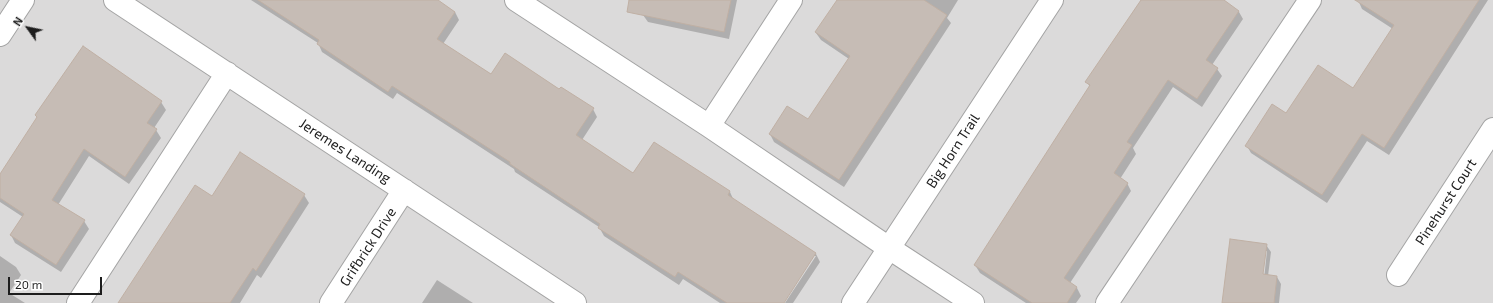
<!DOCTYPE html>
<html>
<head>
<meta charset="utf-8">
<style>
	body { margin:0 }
	#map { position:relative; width:1493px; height:303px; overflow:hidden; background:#eeeae2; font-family:"Exo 2",sans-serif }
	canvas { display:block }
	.north { position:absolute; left:8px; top:8px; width:40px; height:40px; -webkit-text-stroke:3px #fff; paint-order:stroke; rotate:303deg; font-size:11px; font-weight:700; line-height:16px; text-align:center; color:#1d1d1d }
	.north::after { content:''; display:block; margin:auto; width:14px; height:18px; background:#1d1d1d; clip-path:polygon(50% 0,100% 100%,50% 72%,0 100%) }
	.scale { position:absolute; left:8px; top:277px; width:94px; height:18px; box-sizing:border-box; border:2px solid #1d1d1d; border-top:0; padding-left:5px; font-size:12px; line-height:14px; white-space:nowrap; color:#1d1d1d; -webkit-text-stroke:3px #fff; paint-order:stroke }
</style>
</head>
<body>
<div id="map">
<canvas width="1493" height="303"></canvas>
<div class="north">N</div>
<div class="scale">20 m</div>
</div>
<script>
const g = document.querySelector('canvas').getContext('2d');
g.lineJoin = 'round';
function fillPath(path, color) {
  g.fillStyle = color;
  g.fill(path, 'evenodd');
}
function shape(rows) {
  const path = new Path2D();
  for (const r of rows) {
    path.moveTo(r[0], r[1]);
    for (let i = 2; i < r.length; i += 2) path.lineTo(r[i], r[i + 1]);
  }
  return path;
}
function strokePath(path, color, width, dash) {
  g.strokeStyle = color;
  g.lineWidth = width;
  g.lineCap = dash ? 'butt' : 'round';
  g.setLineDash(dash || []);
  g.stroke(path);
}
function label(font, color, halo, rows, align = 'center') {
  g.font = font + ' "Exo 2",sans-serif';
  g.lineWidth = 3;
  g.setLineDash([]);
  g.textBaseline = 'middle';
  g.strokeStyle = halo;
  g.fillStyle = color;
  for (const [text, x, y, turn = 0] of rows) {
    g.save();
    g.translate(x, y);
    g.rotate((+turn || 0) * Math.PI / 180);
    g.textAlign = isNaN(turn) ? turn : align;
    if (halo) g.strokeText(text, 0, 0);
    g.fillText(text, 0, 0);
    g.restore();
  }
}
fillPath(shape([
	[0,0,1493,0,1493,303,0,303]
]), '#dbdada');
fillPath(shape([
	[251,0,436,0,455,12,459,20,443,44,492,75,560,90,593,109,597,117,582,140,634,174,654,143,730,192,734,201,816,254,820,262,793,303,785,303,816,256,813,256,783,303,720,303,683,279,679,285,604,236,599,227,515,172,514,169,397,93,393,99,322,52,318,43],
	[646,0,737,0,729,39,648,22,643,15],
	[838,0,958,0,947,18,951,23,844,187,774,142,770,134,809,121,849,59,821,40,816,33],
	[1141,0,1225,0,1224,1,1239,12,1243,19,1212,65,1217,69,1222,76,1202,107,1173,87,1133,148,1136,154,1120,179,1127,183,1131,191,1070,283,1077,288,1081,296,1076,303,1026,303,980,273,975,265,1090,87,1087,82],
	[1358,0,1488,0,1389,155,1367,141,1327,203,1251,153,1247,146,1287,114,1354,89,1393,29,1362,9],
	[83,48,161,102,166,110,154,128,156,130,161,138,129,184,89,156,58,205,84,221,89,229,61,272,15,243,11,235,23,217,0,202,0,176],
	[240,153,304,195,309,203,261,278,257,275,240,303,119,303,213,197],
	[1266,245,1271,252,1268,276,1277,277,1281,284,1279,303,1223,303],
	[1265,251,1267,251,1264,279,1262,279],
	[0,256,16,267,21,275,9,293,25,303,0,303],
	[437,280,473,303,422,303]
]), '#0003');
const building = shape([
	[258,0,438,0,455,12,437,39,491,74,505,53,559,89,561,87,594,108,576,135,633,173,654,142,730,191,728,195,816,253,784,303,727,303,678,272,675,277,598,228,600,224,510,164,510,162,392,86,388,92,317,44,319,40,258,0],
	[629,0,731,0,724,32,627,12,629,0],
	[837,0,924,0,947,15,839,180,769,134,787,106,808,119,850,56,815,32,837,0],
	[1141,0,1224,0,1239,11,1206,60,1218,68,1197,99,1168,80,1127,142,1132,145,1114,173,1128,183,1064,278,1077,287,1067,303,1032,303,974,265,1090,85,1085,82,1141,0],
	[1355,0,1479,0,1384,148,1362,134,1322,195,1245,146,1272,104,1286,113,1318,65,1353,88,1394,25,1355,0],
	[83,46,162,101,147,123,157,129,125,177,84,149,52,200,85,220,56,265,10,235,24,214,0,198,0,174,37,117,35,115,83,46],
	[240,152,305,194,256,271,253,268,230,303,118,303,195,185,212,196,240,152],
	[1230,239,1267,244,1263,274,1277,276,1274,303,1222,303,1230,239]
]);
fillPath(building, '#c6bcb5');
strokePath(building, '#c0b0a4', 1);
const minor = shape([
	[115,0,575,303],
	[516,0,709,126,889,248,973,303],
	[0,35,23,0],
	[709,126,791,0],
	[1398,275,1493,129],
	[78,303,227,73],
	[331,303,404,190],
	[853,303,1052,0],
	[1107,303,1310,0]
]);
strokePath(minor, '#a4a4a4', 24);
strokePath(minor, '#fff', 22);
label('14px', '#1d1d1d', '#fff', [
	["Jeremes Landing",345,151,33],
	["Big Horn Trail",953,151,-57],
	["Pinehurst Court",1446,202,-57],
	["Grifbrick Drive",368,247,-57]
]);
</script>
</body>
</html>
